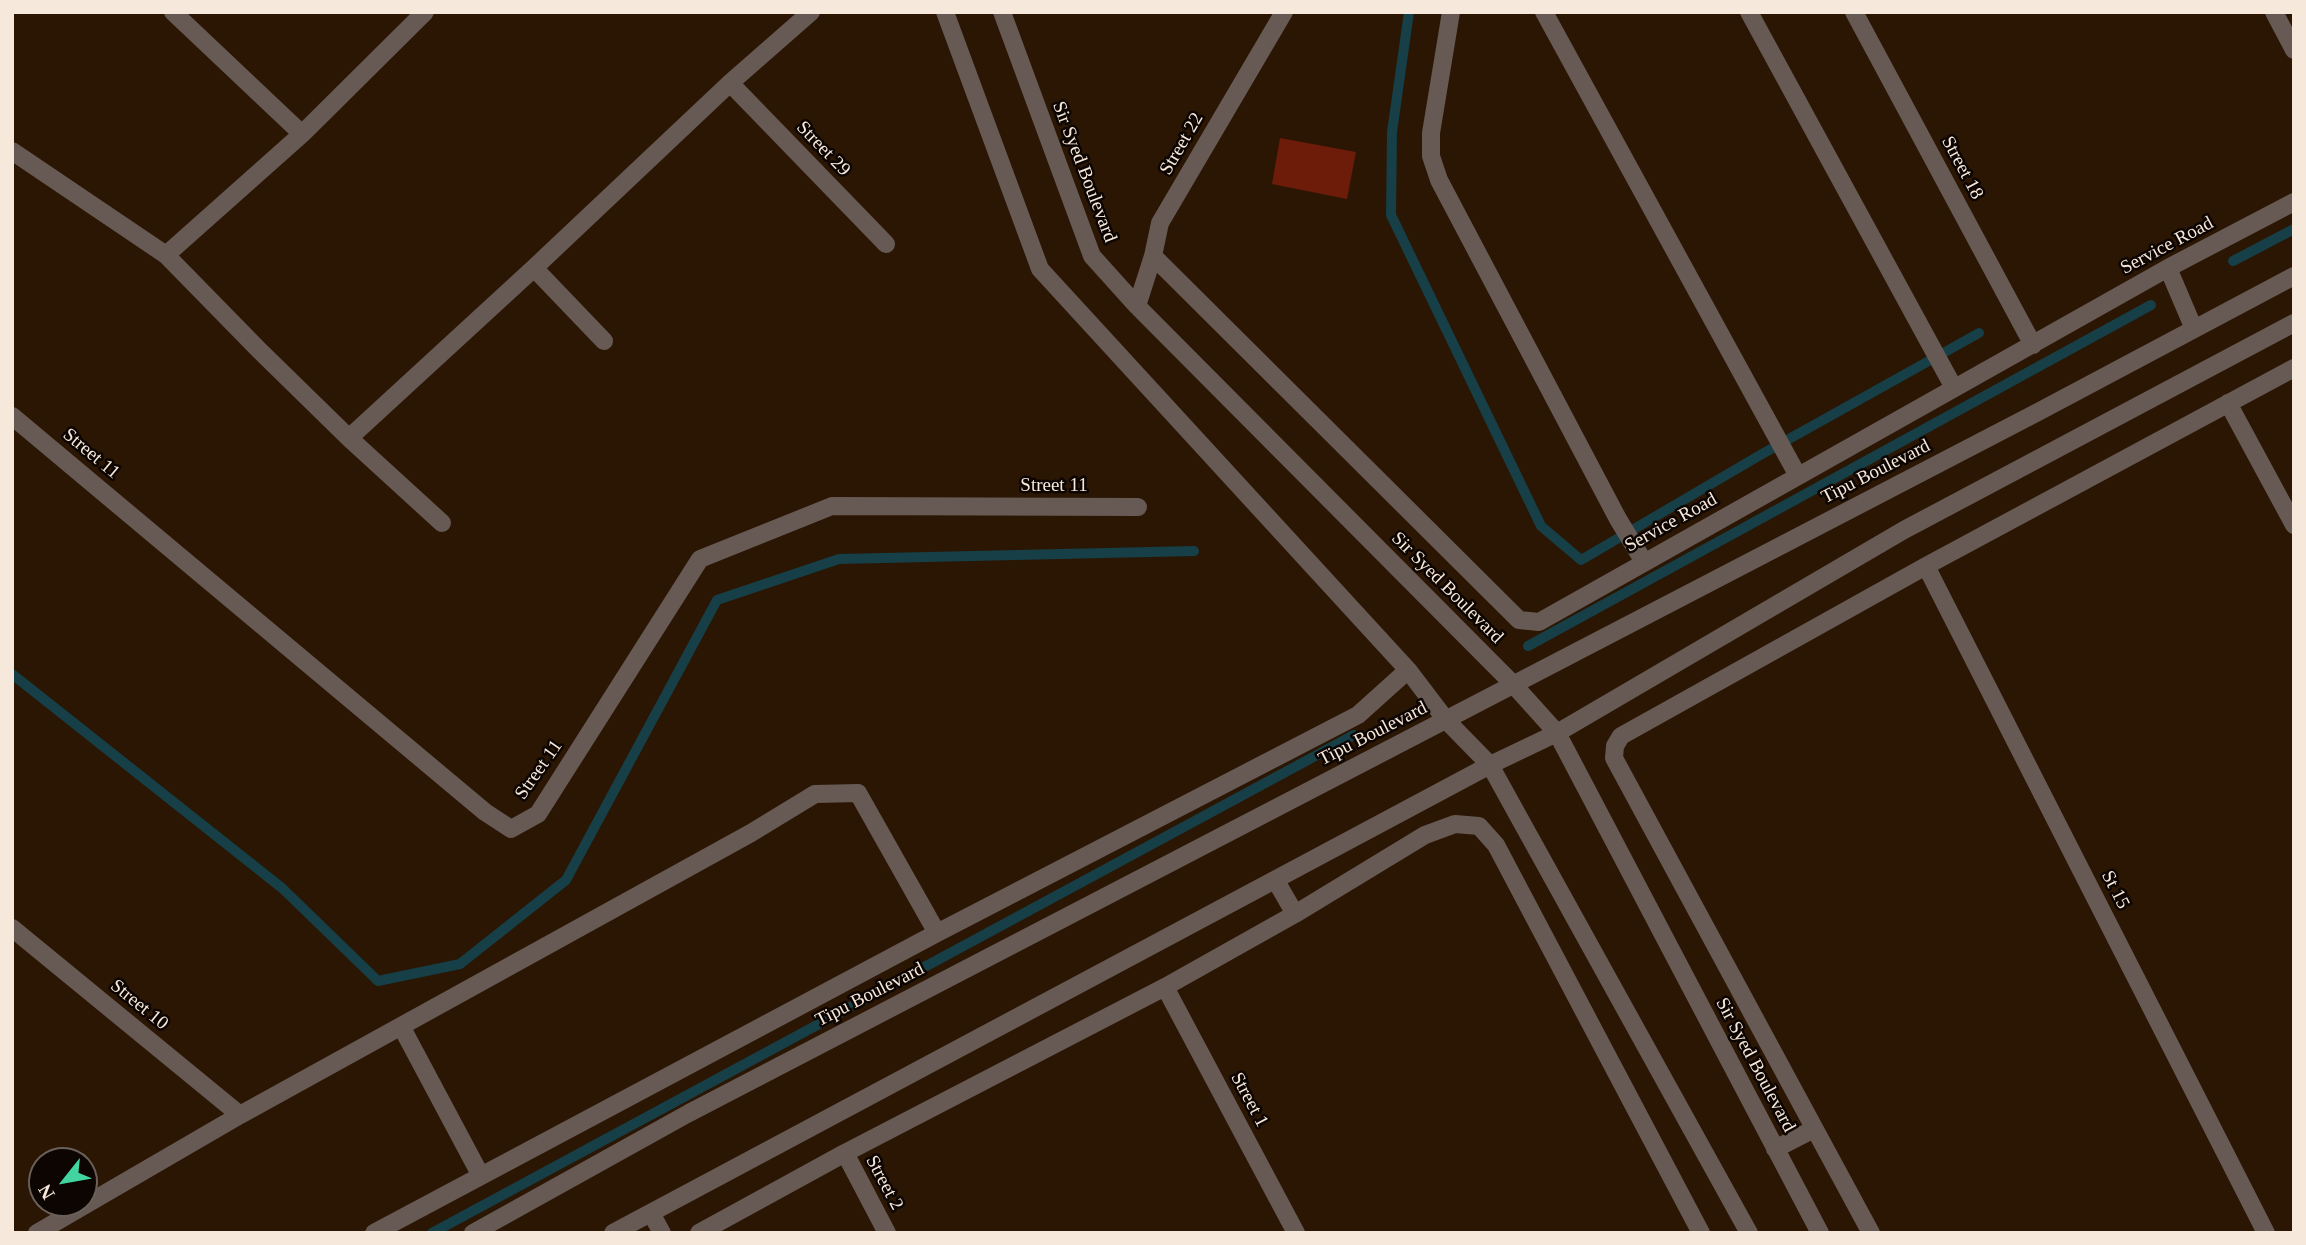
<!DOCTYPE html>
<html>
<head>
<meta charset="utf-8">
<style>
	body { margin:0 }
	#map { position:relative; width:2306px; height:1245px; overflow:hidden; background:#2a1603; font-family:Georgia,serif }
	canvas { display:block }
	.frame { position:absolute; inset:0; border:14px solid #f7e8dc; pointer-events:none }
	.north { position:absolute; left:28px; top:1147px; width:70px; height:70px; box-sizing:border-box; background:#0c0501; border:2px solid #6a6059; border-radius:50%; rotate:239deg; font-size:19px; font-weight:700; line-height:28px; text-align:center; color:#f7e8dc }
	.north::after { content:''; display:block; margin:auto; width:24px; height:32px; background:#42d4a1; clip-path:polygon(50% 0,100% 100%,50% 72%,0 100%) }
</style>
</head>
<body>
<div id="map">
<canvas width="2306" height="1245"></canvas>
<div class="frame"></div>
<div class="north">N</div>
</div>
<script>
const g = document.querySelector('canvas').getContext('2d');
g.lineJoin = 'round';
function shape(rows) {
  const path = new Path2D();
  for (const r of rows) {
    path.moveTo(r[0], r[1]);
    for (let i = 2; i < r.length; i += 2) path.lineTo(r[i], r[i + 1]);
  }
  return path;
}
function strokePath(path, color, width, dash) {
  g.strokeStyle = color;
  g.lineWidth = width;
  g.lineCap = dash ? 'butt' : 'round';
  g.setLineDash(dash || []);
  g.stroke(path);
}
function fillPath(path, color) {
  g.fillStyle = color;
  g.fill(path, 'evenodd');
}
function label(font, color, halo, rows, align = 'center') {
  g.font = font + ' Georgia,serif';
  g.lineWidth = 5;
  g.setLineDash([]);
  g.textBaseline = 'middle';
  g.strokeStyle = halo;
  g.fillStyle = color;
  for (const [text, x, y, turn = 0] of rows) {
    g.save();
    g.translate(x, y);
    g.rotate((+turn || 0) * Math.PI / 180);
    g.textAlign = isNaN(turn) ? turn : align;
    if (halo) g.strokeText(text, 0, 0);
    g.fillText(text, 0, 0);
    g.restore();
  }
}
strokePath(shape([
	[1409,12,1392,132,1391,215,1541,526,1581,560,1762,454,1979,333],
	[2233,261,2294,229],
	[1528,646,2151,305],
	[12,674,282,888,378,981,460,964,566,880,717,600,839,559,1194,551],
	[432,1233,1354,735]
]), '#163f47', 10);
fillPath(shape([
	[1280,138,1356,152,1347,199,1272,184]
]), '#6d1c09');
strokePath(shape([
	[173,12,302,134],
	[945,12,1040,269,1408,670,1446,720,1490,765,1749,1233],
	[1002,12,1092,256,1137,306,1512,683,1557,733,1820,1233],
	[1451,12,1431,133,1431,156,1439,180,1618,519,1644,562],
	[1544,12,1798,476],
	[1749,12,1954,388],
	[1854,12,2033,345],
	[2274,12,2294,50],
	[730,83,886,244],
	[12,151,166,255,259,350,349,438,442,523],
	[166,255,302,134,425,12],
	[1153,256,1519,620,1539,622,2168,268,2294,202],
	[534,268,604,341],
	[2168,268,2194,329],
	[1137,306,1153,256,1160,223,1284,12],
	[2228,403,2294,525],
	[12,416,485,812,511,829,538,814,700,559,832,506,1138,507],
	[349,438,534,268,730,83,811,12],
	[1926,566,2266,1233],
	[1276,881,1295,914],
	[12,928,240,1115],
	[1165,987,1296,1233],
	[401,1026,481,1176],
	[1775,1149,1814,1129],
	[845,1153,887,1233],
	[651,1213,662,1233],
	[37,1233,240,1115,751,833,815,794,858,793,937,933],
	[374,1233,937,933,1358,715,1408,670],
	[473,1233,689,1113,2038,412,2294,276],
	[613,1233,1490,765,1557,733,1904,530,2294,323],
	[699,1233,845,1153,1165,987,1295,914,1425,835,1455,824,1479,826,1496,845,1701,1233],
	[1871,1233,1614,758,1615,746,1621,736,1926,566,2294,368]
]), '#675954', 18);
label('19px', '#f7e8dc', '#0c0501', [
	["Street 22",1182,144,-60],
	["Street 29",823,149,46],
	["Street 18",1962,168,62],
	["Sir Syed Boulevard",1084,172,69],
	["Service Road",2167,246,-28],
	["Street 11",91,454,40],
	["Tipu Boulevard",1876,472,-27],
	["Street 11",1054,486],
	["Service Road",1671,523,-29],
	["Sir Syed Boulevard",1447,588,45],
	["Tipu Boulevard",1373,734,-27],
	["Street 11",539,770,-55],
	["St 15",2115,890,63],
	["Tipu Boulevard",870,995,-27],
	["Street 10",139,1005,39],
	["Sir Syed Boulevard",1755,1065,62],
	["Street 1",1249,1100,62],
	["Street 2",884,1183,62]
]);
</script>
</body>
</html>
